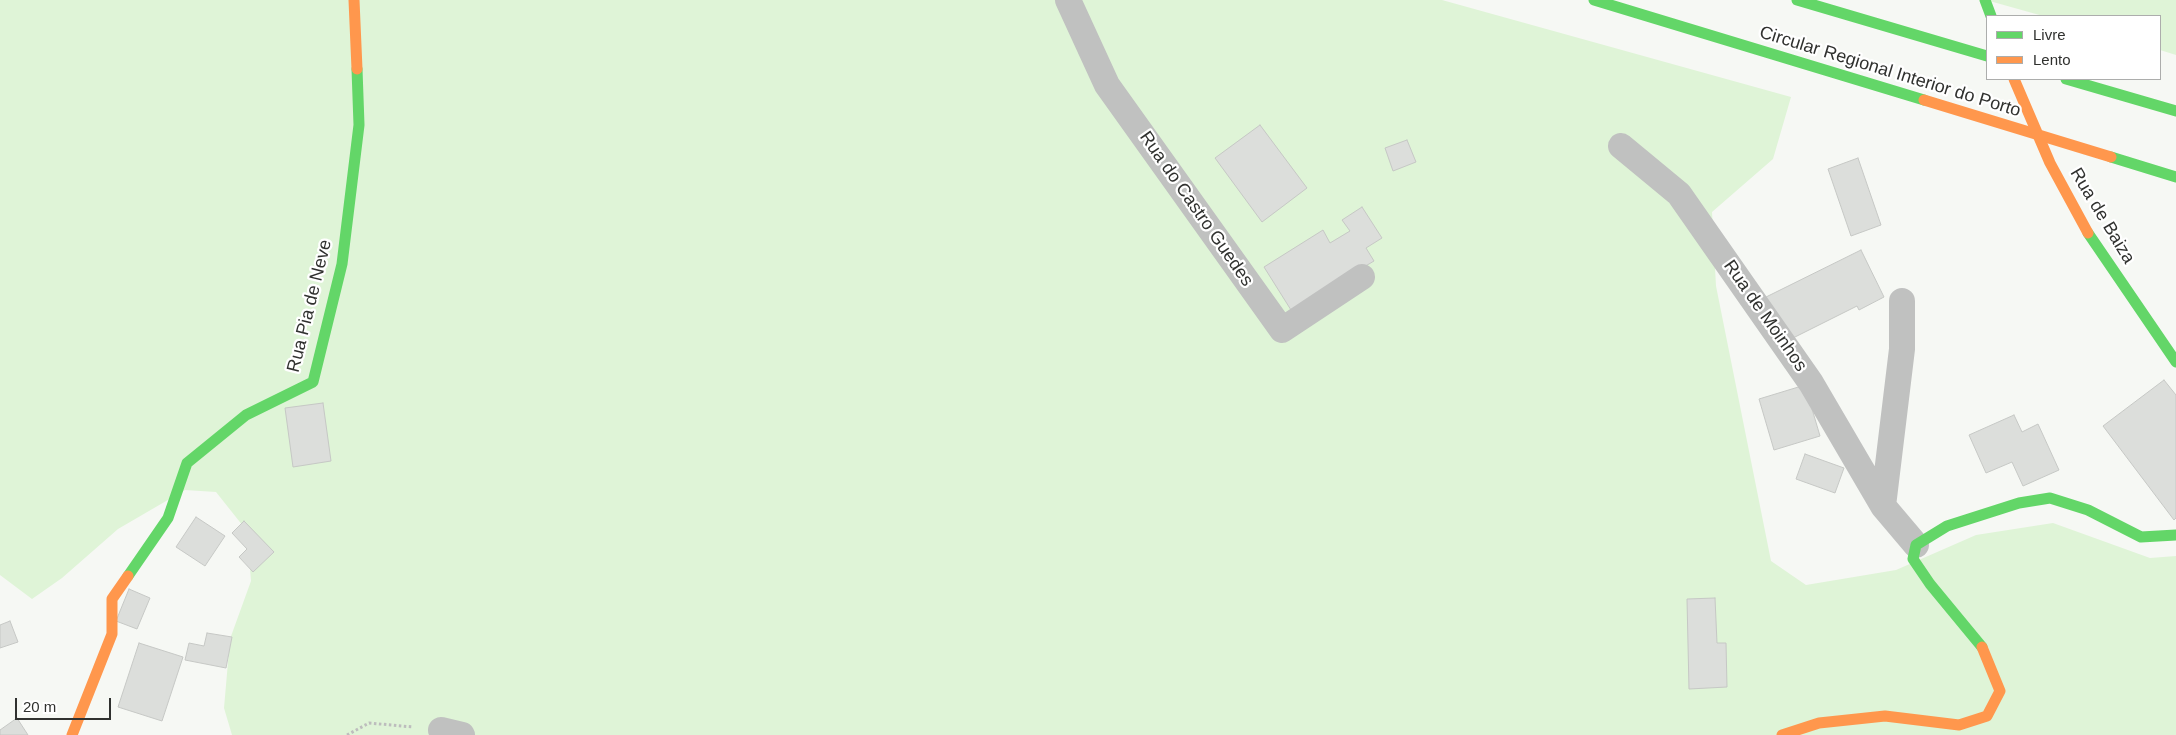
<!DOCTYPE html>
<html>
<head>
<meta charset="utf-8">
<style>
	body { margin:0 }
	#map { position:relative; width:2176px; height:735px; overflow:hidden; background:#f6f8f4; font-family:Arial,sans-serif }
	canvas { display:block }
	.legend { position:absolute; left:1986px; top:15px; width:175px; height:65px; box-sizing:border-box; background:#fff; border:1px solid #acadac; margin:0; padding:6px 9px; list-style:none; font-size:15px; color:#30312f }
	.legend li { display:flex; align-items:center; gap:10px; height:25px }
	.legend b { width:25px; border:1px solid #acadac }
	.scale { position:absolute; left:15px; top:698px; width:96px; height:22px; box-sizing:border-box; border:2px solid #30312f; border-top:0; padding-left:6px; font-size:15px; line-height:18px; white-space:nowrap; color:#30312f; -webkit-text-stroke:4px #fff; paint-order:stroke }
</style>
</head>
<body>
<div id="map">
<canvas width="2176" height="735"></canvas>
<ul class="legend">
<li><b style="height:6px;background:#63d668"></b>Livre</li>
<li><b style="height:6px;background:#ff974d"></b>Lento</li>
</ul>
<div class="scale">20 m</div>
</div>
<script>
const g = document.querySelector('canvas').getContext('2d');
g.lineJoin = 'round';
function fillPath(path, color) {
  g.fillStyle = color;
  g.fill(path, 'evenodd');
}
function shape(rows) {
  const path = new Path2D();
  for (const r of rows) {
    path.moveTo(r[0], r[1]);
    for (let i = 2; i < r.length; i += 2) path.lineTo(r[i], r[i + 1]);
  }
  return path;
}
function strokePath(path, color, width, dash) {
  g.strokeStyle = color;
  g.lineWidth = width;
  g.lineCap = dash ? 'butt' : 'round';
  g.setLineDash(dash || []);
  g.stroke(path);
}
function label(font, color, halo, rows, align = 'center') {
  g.font = font + ' Arial,sans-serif';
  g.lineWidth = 4.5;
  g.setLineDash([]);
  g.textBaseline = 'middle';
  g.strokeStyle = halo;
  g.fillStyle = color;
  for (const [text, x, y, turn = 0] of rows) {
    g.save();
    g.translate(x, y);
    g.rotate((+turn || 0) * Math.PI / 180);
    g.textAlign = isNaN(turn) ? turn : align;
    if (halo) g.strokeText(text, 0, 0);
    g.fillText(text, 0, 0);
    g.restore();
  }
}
fillPath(shape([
	[0,0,1442,0,1791,97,1773,159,1712,212,1716,286,1771,561,1806,585,1896,570,1976,535,2053,523,2150,558,2176,556,2176,735,232,735,224,708,230,639,251,581,247,531,216,492,185,490,118,529,62,578,32,599,0,575],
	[1986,0,2176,0,2176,55,2160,50,2160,16,2043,16]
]), '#dff4d7');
const building = shape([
	[1260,125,1307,188,1262,222,1215,158,1260,125],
	[1407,140,1416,162,1393,171,1385,148,1407,140],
	[1858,158,1881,225,1851,236,1828,169,1858,158],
	[1362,207,1382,238,1366,248,1374,261,1291,310,1264,267,1323,230,1330,243,1350,231,1342,220,1362,207],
	[1861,250,1884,297,1859,310,1857,306,1785,342,1764,298,1861,250],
	[2164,380,2176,395,2176,518,2174,520,2103,426,2164,380],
	[1805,385,1820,436,1774,450,1759,399,1805,385],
	[323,403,331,461,293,467,285,408,323,403],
	[2014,415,2022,432,2038,424,2059,470,2023,486,2012,462,1986,473,1969,435,2014,415],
	[1805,454,1844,468,1835,493,1796,479,1805,454],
	[196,517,225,536,205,566,176,547,196,517],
	[244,521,274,552,253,572,239,557,247,549,232,533,244,521],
	[129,589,150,598,137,629,116,621,129,589],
	[1715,598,1717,643,1726,643,1727,687,1689,689,1687,599,1715,598],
	[10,621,18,642,0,648,0,625,10,621],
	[207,633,232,637,226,668,185,660,189,643,204,646,207,633],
	[139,643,183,657,162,721,118,707,139,643],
	[17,718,28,735,0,735,0,730,17,718]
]);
fillPath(building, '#dcdedb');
strokePath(building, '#c6c8c5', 1);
strokePath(shape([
	[347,735,369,723,413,727]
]), '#bdbdbd', 3, [2.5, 2.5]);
strokePath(shape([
	[1068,0,1107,85,1282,330,1362,277],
	[1621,146,1679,194,1811,383,1883,506,1916,545],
	[1883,506,1902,349,1902,301],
	[441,730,462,735]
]), '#c0c1c0', 26);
strokePath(shape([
	[1594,0,1924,100],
	[1797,0,1987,56],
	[1985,0,1991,16],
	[2066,79,2176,111],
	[2111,157,2176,177],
	[2088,233,2176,362],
	[128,576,168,518,187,463,246,415,313,382,342,264,359,125,357,69],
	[1982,647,1930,584,1913,559,1916,545,1947,526,2019,503,2050,498,2088,510,2141,537,2176,535]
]), '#63d668', 11);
strokePath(shape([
	[354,0,357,69],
	[1924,100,2111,157],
	[72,735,112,634,112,599,128,576],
	[1782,735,1819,723,1885,716,1959,725,1987,716,2000,691,1982,647]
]), '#ff974d', 11);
strokePath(shape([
	[2014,79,2050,163,2088,233]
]), '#ff974d', 11);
label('18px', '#30312f', '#fff', [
	["Circular Regional Interior do Porto",1890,72,17],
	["Rua do Castro Guedes",1196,209,55],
	["Rua de Baiza",2102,216,59],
	["Rua Pia de Neve",310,306,-76],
	["Rua de Moinhos",1765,316,55]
]);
</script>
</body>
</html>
